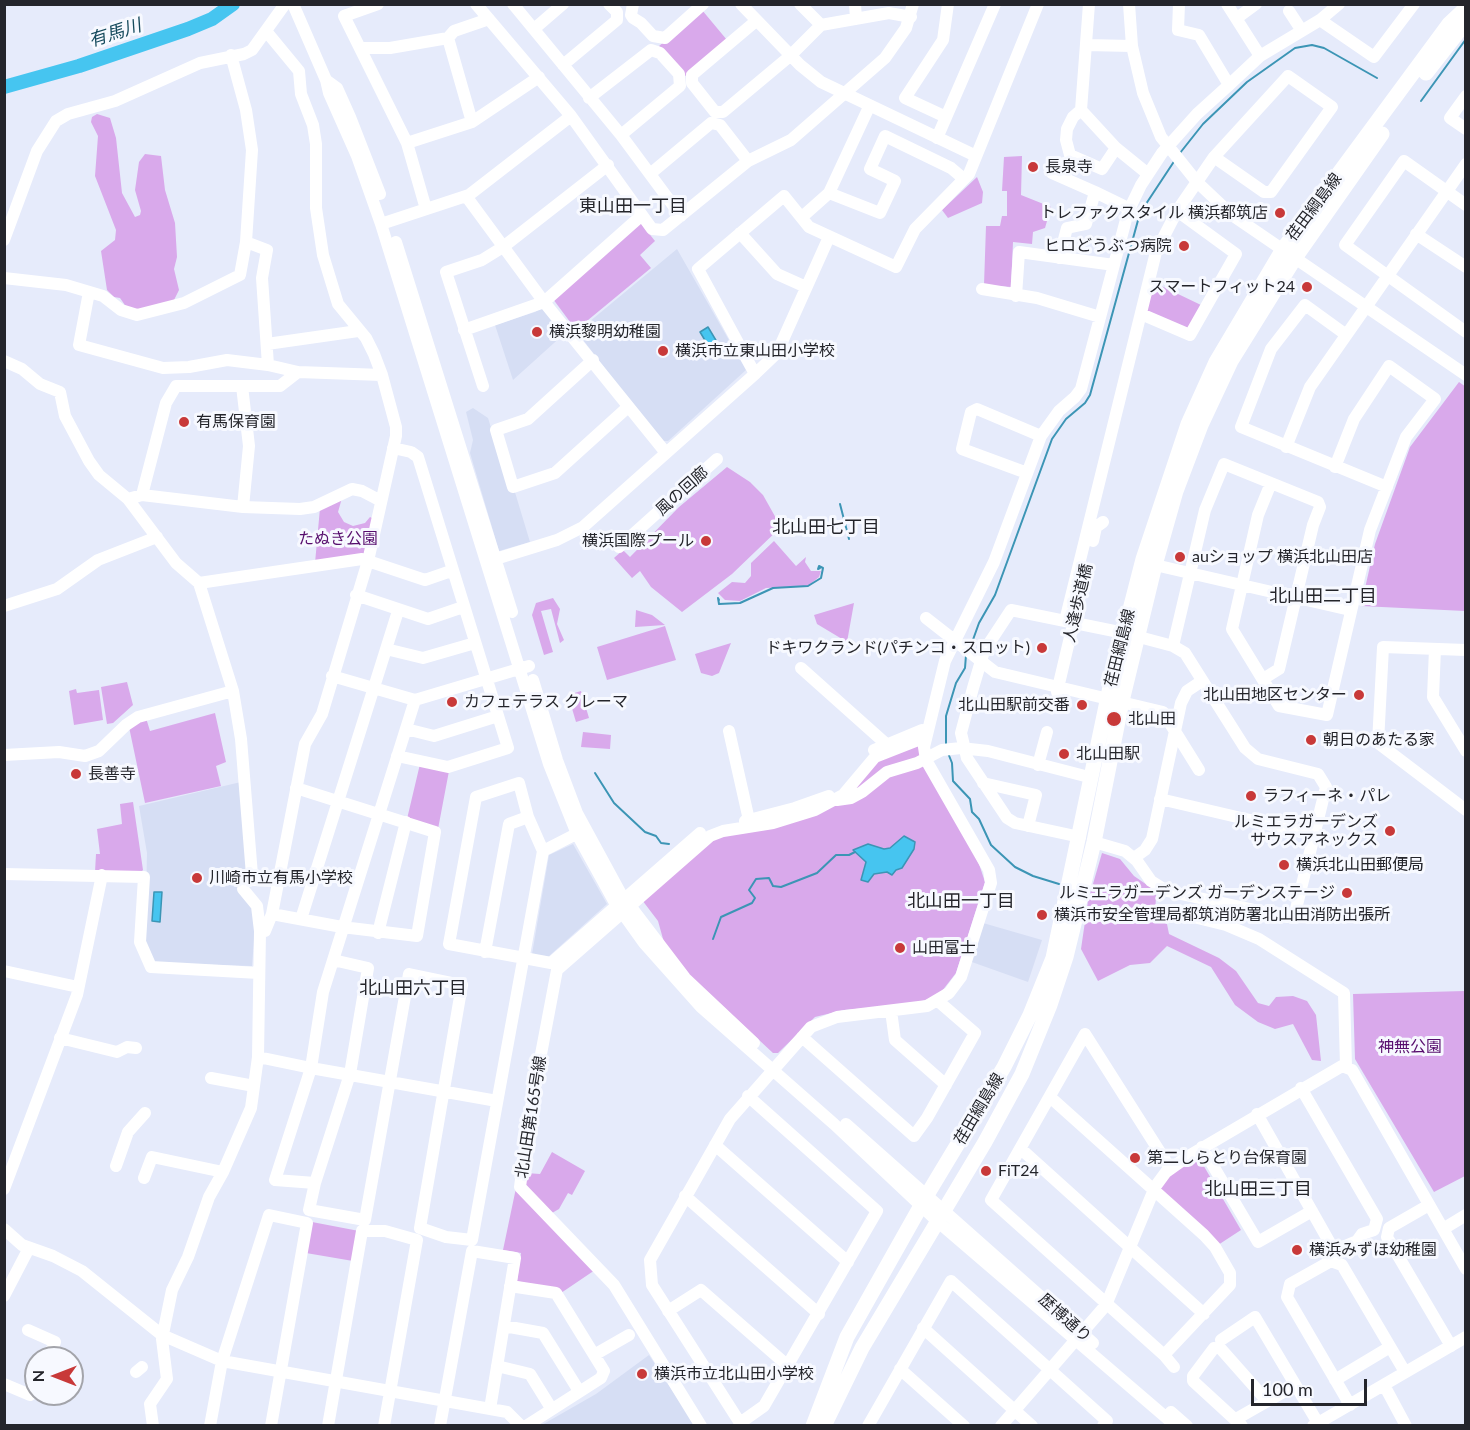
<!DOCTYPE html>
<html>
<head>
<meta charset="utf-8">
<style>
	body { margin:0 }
	#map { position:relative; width:1470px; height:1430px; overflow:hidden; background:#e6ebfb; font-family:Lato,sans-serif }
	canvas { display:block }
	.frame { position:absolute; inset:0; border:6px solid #24252b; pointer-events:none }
	.north { position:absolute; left:24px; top:1346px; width:60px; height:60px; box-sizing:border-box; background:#f7f9ff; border:2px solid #a3a4aa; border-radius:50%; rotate:270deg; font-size:16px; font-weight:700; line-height:24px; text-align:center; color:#24252b }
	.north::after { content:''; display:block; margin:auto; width:21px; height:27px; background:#c83939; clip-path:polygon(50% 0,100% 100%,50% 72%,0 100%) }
	.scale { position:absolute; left:1251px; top:1379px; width:116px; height:27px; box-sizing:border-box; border:3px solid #24252b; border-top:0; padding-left:8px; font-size:18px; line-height:21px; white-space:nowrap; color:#24252b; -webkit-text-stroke:4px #f7f9ff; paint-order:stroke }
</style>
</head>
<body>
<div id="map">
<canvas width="1470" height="1430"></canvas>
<div class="frame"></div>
<div class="north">N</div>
<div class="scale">100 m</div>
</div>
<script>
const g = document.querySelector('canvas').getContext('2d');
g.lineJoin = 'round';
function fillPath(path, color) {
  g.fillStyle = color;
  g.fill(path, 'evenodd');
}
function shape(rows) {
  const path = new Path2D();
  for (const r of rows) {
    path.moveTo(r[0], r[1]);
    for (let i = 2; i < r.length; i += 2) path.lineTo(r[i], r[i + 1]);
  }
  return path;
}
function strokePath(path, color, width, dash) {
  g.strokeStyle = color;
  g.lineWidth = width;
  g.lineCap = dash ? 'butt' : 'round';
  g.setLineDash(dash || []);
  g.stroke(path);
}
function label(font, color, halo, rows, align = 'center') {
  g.font = font + ' Lato,"Noto Sans JP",sans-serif';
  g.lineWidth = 6;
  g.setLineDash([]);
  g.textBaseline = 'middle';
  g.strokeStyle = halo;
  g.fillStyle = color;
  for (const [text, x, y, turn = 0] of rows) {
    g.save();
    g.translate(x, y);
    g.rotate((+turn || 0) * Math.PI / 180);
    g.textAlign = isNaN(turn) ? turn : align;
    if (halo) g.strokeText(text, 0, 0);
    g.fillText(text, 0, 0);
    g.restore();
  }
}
fillPath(shape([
	[677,249,746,370,668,441,661,441,577,332],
	[543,307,564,334,513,380,495,325,535,312],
	[473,408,488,418,510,490,514,489,530,542,499,551,470,453,473,440,466,412],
	[241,782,247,868,247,883,243,889,253,910,255,928,252,966,153,963,145,942,147,853,139,806],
	[573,844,607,904,548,957,532,954,549,855],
	[983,923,1042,940,1028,982,969,961],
	[649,1355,695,1425,540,1426,596,1394]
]), '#d6def4');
fillPath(shape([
	[702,10,727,40,684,77,659,46],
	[97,114,110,118,116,138,122,193,135,217,140,215,141,211,135,190,139,162,145,154,161,156,165,190,175,223,177,257,174,269,179,290,174,300,146,310,127,308,120,298,114,297,107,290,101,251,115,240,116,230,95,176,98,136,91,122,92,117],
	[1022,156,1021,195,1051,207,1045,228,1033,232,1032,244,1013,242,1011,287,984,285,986,226,1000,226,1002,216,1007,216,1007,191,1002,191,1004,157],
	[977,177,983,192,982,203,948,218,942,210],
	[639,221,655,241,640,255,651,268,576,330,553,299],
	[1153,282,1201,305,1187,331,1146,311],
	[1459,382,1466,387,1465,611,1361,606,1375,544,1410,447],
	[727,467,750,482,763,495,781,527,732,574,682,612,651,587,640,571,632,578,614,558,623,550,630,557,679,507],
	[342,498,338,512,344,522,353,526,365,523,370,517,374,519,366,552,362,555,315,563,320,508],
	[774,541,796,566,806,557,805,562,811,571,821,571,819,577,808,586,766,588,740,601,725,600,718,593,732,582,745,583,751,576,751,563],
	[553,598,560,609,557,624,564,640,560,643,551,609,541,611,553,652,544,655,532,615,536,603],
	[854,603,847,642,817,624,814,615],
	[636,610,652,615,665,625,635,627],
	[665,626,676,660,607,680,597,647],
	[731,643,719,673,712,676,701,673,695,654],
	[127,682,133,705,113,723,107,724,101,687],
	[76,689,77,693,99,690,103,720,74,725,69,691],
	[581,691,589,718,576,722,568,695],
	[215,713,226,762,216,766,221,786,145,803,129,727,146,718,150,731],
	[583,732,611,735,610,749,581,747],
	[917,735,979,864,985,882,956,973,942,991,929,999,912,1004,844,1010,815,1017,778,1053,773,1053,686,972,665,946,658,921,639,896,701,837,830,799,855,777],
	[420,764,449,771,438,829,407,819],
	[133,802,143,870,141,872,95,872,96,854,100,854,97,829,122,824,120,804],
	[1102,853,1120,859,1134,876,1153,889,1156,894,1155,919,1167,924,1169,934,1219,958,1236,971,1258,1003,1269,1006,1276,997,1293,996,1307,1001,1316,1015,1321,1061,1312,1060,1293,1024,1275,1029,1258,1022,1235,1005,1211,967,1167,946,1150,963,1130,965,1098,981,1081,949,1088,901],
	[1465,991,1465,1176,1434,1192,1355,1059,1353,994],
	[552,1152,585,1171,572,1195,568,1193,559,1209,552,1213,525,1187,526,1173,540,1174],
	[1198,1156,1241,1230,1218,1245,1158,1190,1170,1174],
	[516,1188,595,1270,561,1293,517,1281,521,1253,503,1250],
	[312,1222,359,1231,353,1261,306,1253]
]), '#d9a9eb');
const water = shape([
	[708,327,723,352,715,357,700,332,708,327],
	[904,836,915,842,914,849,902,868,896,870,892,875,887,872,874,874,868,882,861,880,866,862,853,850,868,844,884,849,890,848,904,836],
	[154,892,162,892,160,922,152,921,154,892]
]);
fillPath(water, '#46c5f0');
strokePath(water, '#3c95b5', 1.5);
strokePath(shape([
	[1421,101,1466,39],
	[1180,153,1203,124,1247,82,1295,48,1312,45,1324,48,1377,78],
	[840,504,849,539],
	[719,600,718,598,719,604,740,603,773,588,808,586,821,578,823,568,819,566,818,569,820,568],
	[970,648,979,623,995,595,1052,439,1066,419,1085,403,1090,395,1140,213,1175,160],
	[946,744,946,716,956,683,965,668,966,655],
	[948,753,952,763,953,781,970,799,972,812,979,819,991,845,1015,867,1033,876,1059,884],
	[595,773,614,803,645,832,656,836,661,843,669,844],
	[713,939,721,917,752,903,755,898,749,890,756,879,769,878,773,886,781,887,817,873,836,855,849,855,855,852]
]), '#3c95b5', 2);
strokePath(shape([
	[4,87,79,66,188,29,212,19,233,4]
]), '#46c5f0', 14);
strokePath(shape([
	[293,4,326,80,329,93,357,156,381,224,549,764,577,834,614,901,644,943,701,1007,834,1124,937,1221,1176,1426],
	[378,4,344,16,407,143,426,209],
	[476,4,571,116,652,229,663,230,748,161,791,140,885,58,906,28,913,4],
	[513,4,621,135,681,216],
	[633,4,631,15,633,18,641,23,653,36,665,38,703,4],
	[741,4,800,65,821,82,976,156],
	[800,4,821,25],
	[855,4,856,19],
	[1089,4,1081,110,1116,148,1148,174],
	[1129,4,1132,46,1143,93,1161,137,1197,182,1232,215,1466,375],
	[1179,4,1178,30,1199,35,1229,85],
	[1227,4,1260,56],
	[1289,11,1302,31],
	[1237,18,1256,4],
	[1320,20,1374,57,1414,4],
	[756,21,692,75,692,83,715,112,723,112,790,56,821,25,889,13,911,17],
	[534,29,563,4],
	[448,38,472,122],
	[1086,45,1132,46],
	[361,48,390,48,448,38,454,31,489,19],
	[231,55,246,110,252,150,246,242,267,250,262,278,268,365,298,372,382,375],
	[563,65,617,20,617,12,609,4],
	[1288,76,1332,107,1271,192,1264,192,1214,157,1288,76],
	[326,80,337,88,350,117,380,194],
	[1466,96,1450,118,1466,129],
	[589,98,651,50,660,53,679,74,680,86,621,135],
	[1081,110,1073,117,1067,129,1066,140,1070,155,1102,169,1116,148],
	[946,117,905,98,943,40,948,4],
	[937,138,995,4],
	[407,143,472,122,539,77],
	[1052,173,1095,192],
	[650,174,711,123,720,125,748,161],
	[829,193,880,213,895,181,870,169,885,136,951,168,964,179],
	[466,196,544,302,666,453],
	[1466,205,1404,161,1345,245,1466,332],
	[802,217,829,193,869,107],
	[381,224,469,195,571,116],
	[740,233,777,274,806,287],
	[1416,234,1466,267],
	[4,240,37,151,56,121,68,114,115,101,200,63,244,54,252,50,285,4],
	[396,242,512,612],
	[1059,258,1067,228,1086,224,1095,192,1130,209],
	[4,278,66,285,103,296,121,310,137,315,184,303,240,275,246,242],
	[982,289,1037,298,1100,317],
	[89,292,79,345,163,368,189,367,227,360,268,365],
	[1016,296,1019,252,1114,265],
	[1141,314,1190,335,1236,254,1177,211],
	[464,330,544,302,642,215],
	[1345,334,1305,305,1271,349,1241,427,1387,487],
	[267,344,358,331],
	[593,360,528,419,496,430,513,487,555,473,628,407],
	[4,361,22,369,40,384,60,392,65,416,89,461,99,475,128,499,176,563,199,583,233,691,241,739,252,875,254,880,278,881],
	[755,374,698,269,784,196,809,227,896,267,915,229,969,174,1038,4],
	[242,386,249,446,243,507],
	[483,386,446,272,482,260,503,247,608,165],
	[1286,447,1310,387,1466,164],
	[393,448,411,452,418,457,508,748,448,767,397,756],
	[1027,473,962,449,971,412,977,409,1041,436],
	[1271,483,1258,515,1232,629,1279,706,1327,715,1370,530,1406,437,1435,399,1389,366,1354,419,1335,467],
	[142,495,166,403,176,386,280,386,298,372],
	[128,499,142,495,243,507,300,509,314,507,352,489,362,491,381,501],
	[1093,541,1096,527,1103,522],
	[619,547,717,459],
	[489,561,557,540,583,527,755,374,777,353,829,237],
	[1155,565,1350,610],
	[199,583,362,559,425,580,451,571],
	[356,595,428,619,463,607],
	[4,606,57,589,98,560,157,537],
	[926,618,995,672,1163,712,1199,770],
	[1065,621,1156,252,1177,211,1214,157],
	[1173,646,1205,510,1224,464,1318,502,1320,507,1313,525,1279,669,1263,679],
	[386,649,423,658,475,643],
	[1435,649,1433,697,1466,751],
	[1466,650,1383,647,1378,743,1466,810],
	[801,668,885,743],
	[332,676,415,700],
	[533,680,557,760,577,813,621,894,685,978,754,1043],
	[1057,692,1080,595],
	[406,729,434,736,498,716],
	[729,731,749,820],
	[874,750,922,730],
	[4,755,59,752,85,756,99,751,126,725,138,717,233,691],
	[1038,765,1047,732],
	[983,783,1036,795,1028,826],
	[1160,799,1314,835],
	[837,800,851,798,862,792,887,772,917,763,942,750,961,748,988,751,1085,776],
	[745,821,795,808,829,796],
	[1080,837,1015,823,1007,818,967,758,961,733,973,688,984,651,1011,610,1124,633,1173,646,1185,653,1245,748,1258,759,1318,774,1326,787,1295,913,1287,917,1167,891,1151,881,1137,861,1125,851,1094,842],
	[543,851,528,817,519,783,476,797,449,944,551,963,700,833],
	[1134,858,1145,850,1152,839,1181,703,1187,691,1202,681],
	[4,874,144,877,140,942,151,967,259,973],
	[243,889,257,906,260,931],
	[1169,911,1226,925,1259,939,1344,993,1346,1066],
	[272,914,342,927,417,936,435,832,296,788],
	[301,919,398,611],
	[378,933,406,822],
	[485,952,509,824,528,817],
	[333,960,368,968,350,1074,315,1183,309,1210,365,1220,409,974,462,985,420,1228,446,1237,472,1240,543,851,584,830],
	[4,971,78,987],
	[891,1011,895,1040,946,1085],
	[802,1037,914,1136,927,1118,975,1033,938,1001],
	[60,1038,117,1052,127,1047,136,1048],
	[258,1057,311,1068,275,1180,315,1183],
	[211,1078,254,1086],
	[1050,1097,1204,1235,1215,1247,1230,1273,1230,1285,1164,1355,991,1200,1085,1034,1170,1168],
	[497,1101,311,1068,323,992,415,700,529,666],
	[1257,1114,1331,1245,1338,1249,1357,1241,1362,1234,1374,1230,1377,1219,1301,1088],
	[846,1124,1093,1343],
	[715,1145,848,1262],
	[1202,1147,1258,1242,1312,1211],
	[1021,1149,1204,1314],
	[116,1166,128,1132,145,1113],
	[144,1178,152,1157,223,1172],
	[4,1189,77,995,102,875],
	[685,1196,819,1314],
	[1429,1205,1389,1228,1387,1237,1451,1346],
	[4,1229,22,1245,53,1256,82,1271,162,1335,222,1361,507,1412,521,1426],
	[1443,1229,1466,1215],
	[510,1286,556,1293,604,1371,601,1378,526,1426],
	[4,1296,29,1248],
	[668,1311,701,1290,788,1366],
	[504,1326,543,1333,579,1391],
	[923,1328,1032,1426],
	[28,1330,55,1342,48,1358],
	[1221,1340,1255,1317,1318,1423],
	[1214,1348,1193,1376,1193,1381,1242,1426],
	[1221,1349,1267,1401],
	[594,1355,629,1335],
	[1164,1355,1174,1367],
	[497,1366,530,1374,551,1408],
	[900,1369,964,1426],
	[136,1372,142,1367],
	[1335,1380,1390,1347],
	[4,1384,30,1395,36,1383],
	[1384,1385,1406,1426],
	[1350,1405,1287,1297,1290,1284,1331,1261,1342,1265,1405,1372],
	[1171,1412,1187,1426],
	[1236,1419,1294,1386],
	[740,1423,764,1406,877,1211,748,1096],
	[153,1426,150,1404,167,1379,162,1339,172,1290,188,1257,209,1197,223,1172,251,1108,258,1057,260,931,265,931,272,914,305,744,322,714,368,561,396,436,396,427,382,375,374,354,366,338,338,304,323,255,316,208,316,144,313,125,301,94,299,71,266,31],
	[210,1426,222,1361,269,1215,307,1223,271,1426],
	[328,1426,362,1231,385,1231,417,1240,384,1426],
	[440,1426,472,1251,515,1258,490,1409],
	[701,1426,614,1285,520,1187,530,1112,557,970,710,836,723,831,773,823,815,810,843,795,875,757,926,737],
	[742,1426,652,1285,650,1260,730,1119,811,1027,837,1017,927,1006,949,993,961,977,991,883,989,870,926,760,924,747,945,661,994,562,1041,436,1059,411,1075,397,1081,389,1128,212,1141,185,1162,153,1197,114,1229,85,1260,56,1320,20,1339,4],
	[868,1426,951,1281,1107,1421,1103,1426],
	[1001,1426,1106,1305,1155,1187,1166,1172,1187,1157,1342,1066,1352,1070,1466,1269],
	[1313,1426,1466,1337]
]), '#fff', 12);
strokePath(shape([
	[1426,73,1466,22],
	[813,1426,847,1337,927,1195,1004,1067,1030,1015,1053,958,1110,687,1143,559,1188,424,1216,362,1283,249,1449,24,1466,8],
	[824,1426,862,1348,985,1142,1022,1074,1050,1005,1066,957,1094,842,1122,701,1155,565,1176,491,1201,425,1231,361,1295,258,1382,134]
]), '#fff', 15);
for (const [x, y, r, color] of [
	[1033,167,6,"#c83939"],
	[1280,213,6,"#c83939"],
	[1184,246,6,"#c83939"],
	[1307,287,6,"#c83939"],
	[537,332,6,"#c83939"],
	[663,351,6,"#c83939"],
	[184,422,6,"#c83939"],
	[706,541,6,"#c83939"],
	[1180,557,6,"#c83939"],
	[1042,648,6,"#c83939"],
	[1359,695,6,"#c83939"],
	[452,702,6,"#c83939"],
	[1082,705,6,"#c83939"],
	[1114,719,8,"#c83939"],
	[1311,740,6,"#c83939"],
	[1064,754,6,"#c83939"],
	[76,774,6,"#c83939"],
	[1251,796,6,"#c83939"],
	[1390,831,6,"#c83939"],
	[1284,865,6,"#c83939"],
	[197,878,6,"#c83939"],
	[1347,893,6,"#c83939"],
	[1042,915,6,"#c83939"],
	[900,948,6,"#c83939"],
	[1135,1158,6,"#c83939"],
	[986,1171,6,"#c83939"],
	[1297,1250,6,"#c83939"],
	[642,1374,6,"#c83939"]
]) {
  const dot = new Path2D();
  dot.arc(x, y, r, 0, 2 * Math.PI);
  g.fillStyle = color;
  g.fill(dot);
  strokePath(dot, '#f7f9ff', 2);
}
label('16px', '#24252b', '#f7f9ff', [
	["長泉寺",1045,167],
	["トレファクスタイル 横浜都筑店",1268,213,"right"],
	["ヒロどうぶつ病院",1172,246,"right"],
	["スマートフィット24",1295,287,"right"],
	["横浜黎明幼稚園",549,332],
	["横浜市立東山田小学校",675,351],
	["有馬保育園",196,422],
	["横浜国際プール",694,541,"right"],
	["auショップ 横浜北山田店",1192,557],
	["ドキワクランド(パチンコ・スロット)",1030,648,"right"],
	["北山田地区センター",1347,695,"right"],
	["カフェテラス クレーマ",464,702],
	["北山田駅前交番",1070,705,"right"],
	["北山田",1128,719],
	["朝日のあたる家",1323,740],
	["北山田駅",1076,754],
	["長善寺",88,774],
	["ラフィーネ・パレ",1263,796],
	["ルミエラガーデンズ",1378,822,"right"],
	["サウスアネックス",1378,840,"right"],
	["横浜北山田郵便局",1296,865],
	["川崎市立有馬小学校",209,878],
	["ルミエラガーデンズ ガーデンステージ",1335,893,"right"],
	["横浜市安全管理局都筑消防署北山田消防出張所",1054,915],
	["山田富士",912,948],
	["第二しらとり台保育園",1147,1158],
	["FiT24",998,1171],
	["横浜みずほ幼稚園",1309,1250],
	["横浜市立北山田小学校",654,1374]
], 'left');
label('16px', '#24252b', '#f7f9ff', [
	["荏田綱島線",1314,207,-53],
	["風の回廊",682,491,-42],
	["人逢歩道橋",1078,603,-77],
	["荏田綱島線",1120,648,-76],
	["荏田綱島線",979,1109,-59],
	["北山田第165号線",531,1117,-81],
	["歴博通り",1065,1318,42]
]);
label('16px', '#570d6d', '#f7f9ff', [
	["たぬき公園",338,539],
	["神無公園",1410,1047]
]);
label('italic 18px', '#164b5d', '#f7f9ff', [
	["有馬川",115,33,-18]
]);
label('18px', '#24252b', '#f7f9ff', [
	["東山田一丁目",633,206],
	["北山田七丁目",826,527],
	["北山田二丁目",1323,596],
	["北山田一丁目",961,901],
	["北山田六丁目",413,988],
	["北山田三丁目",1258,1189]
]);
</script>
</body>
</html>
